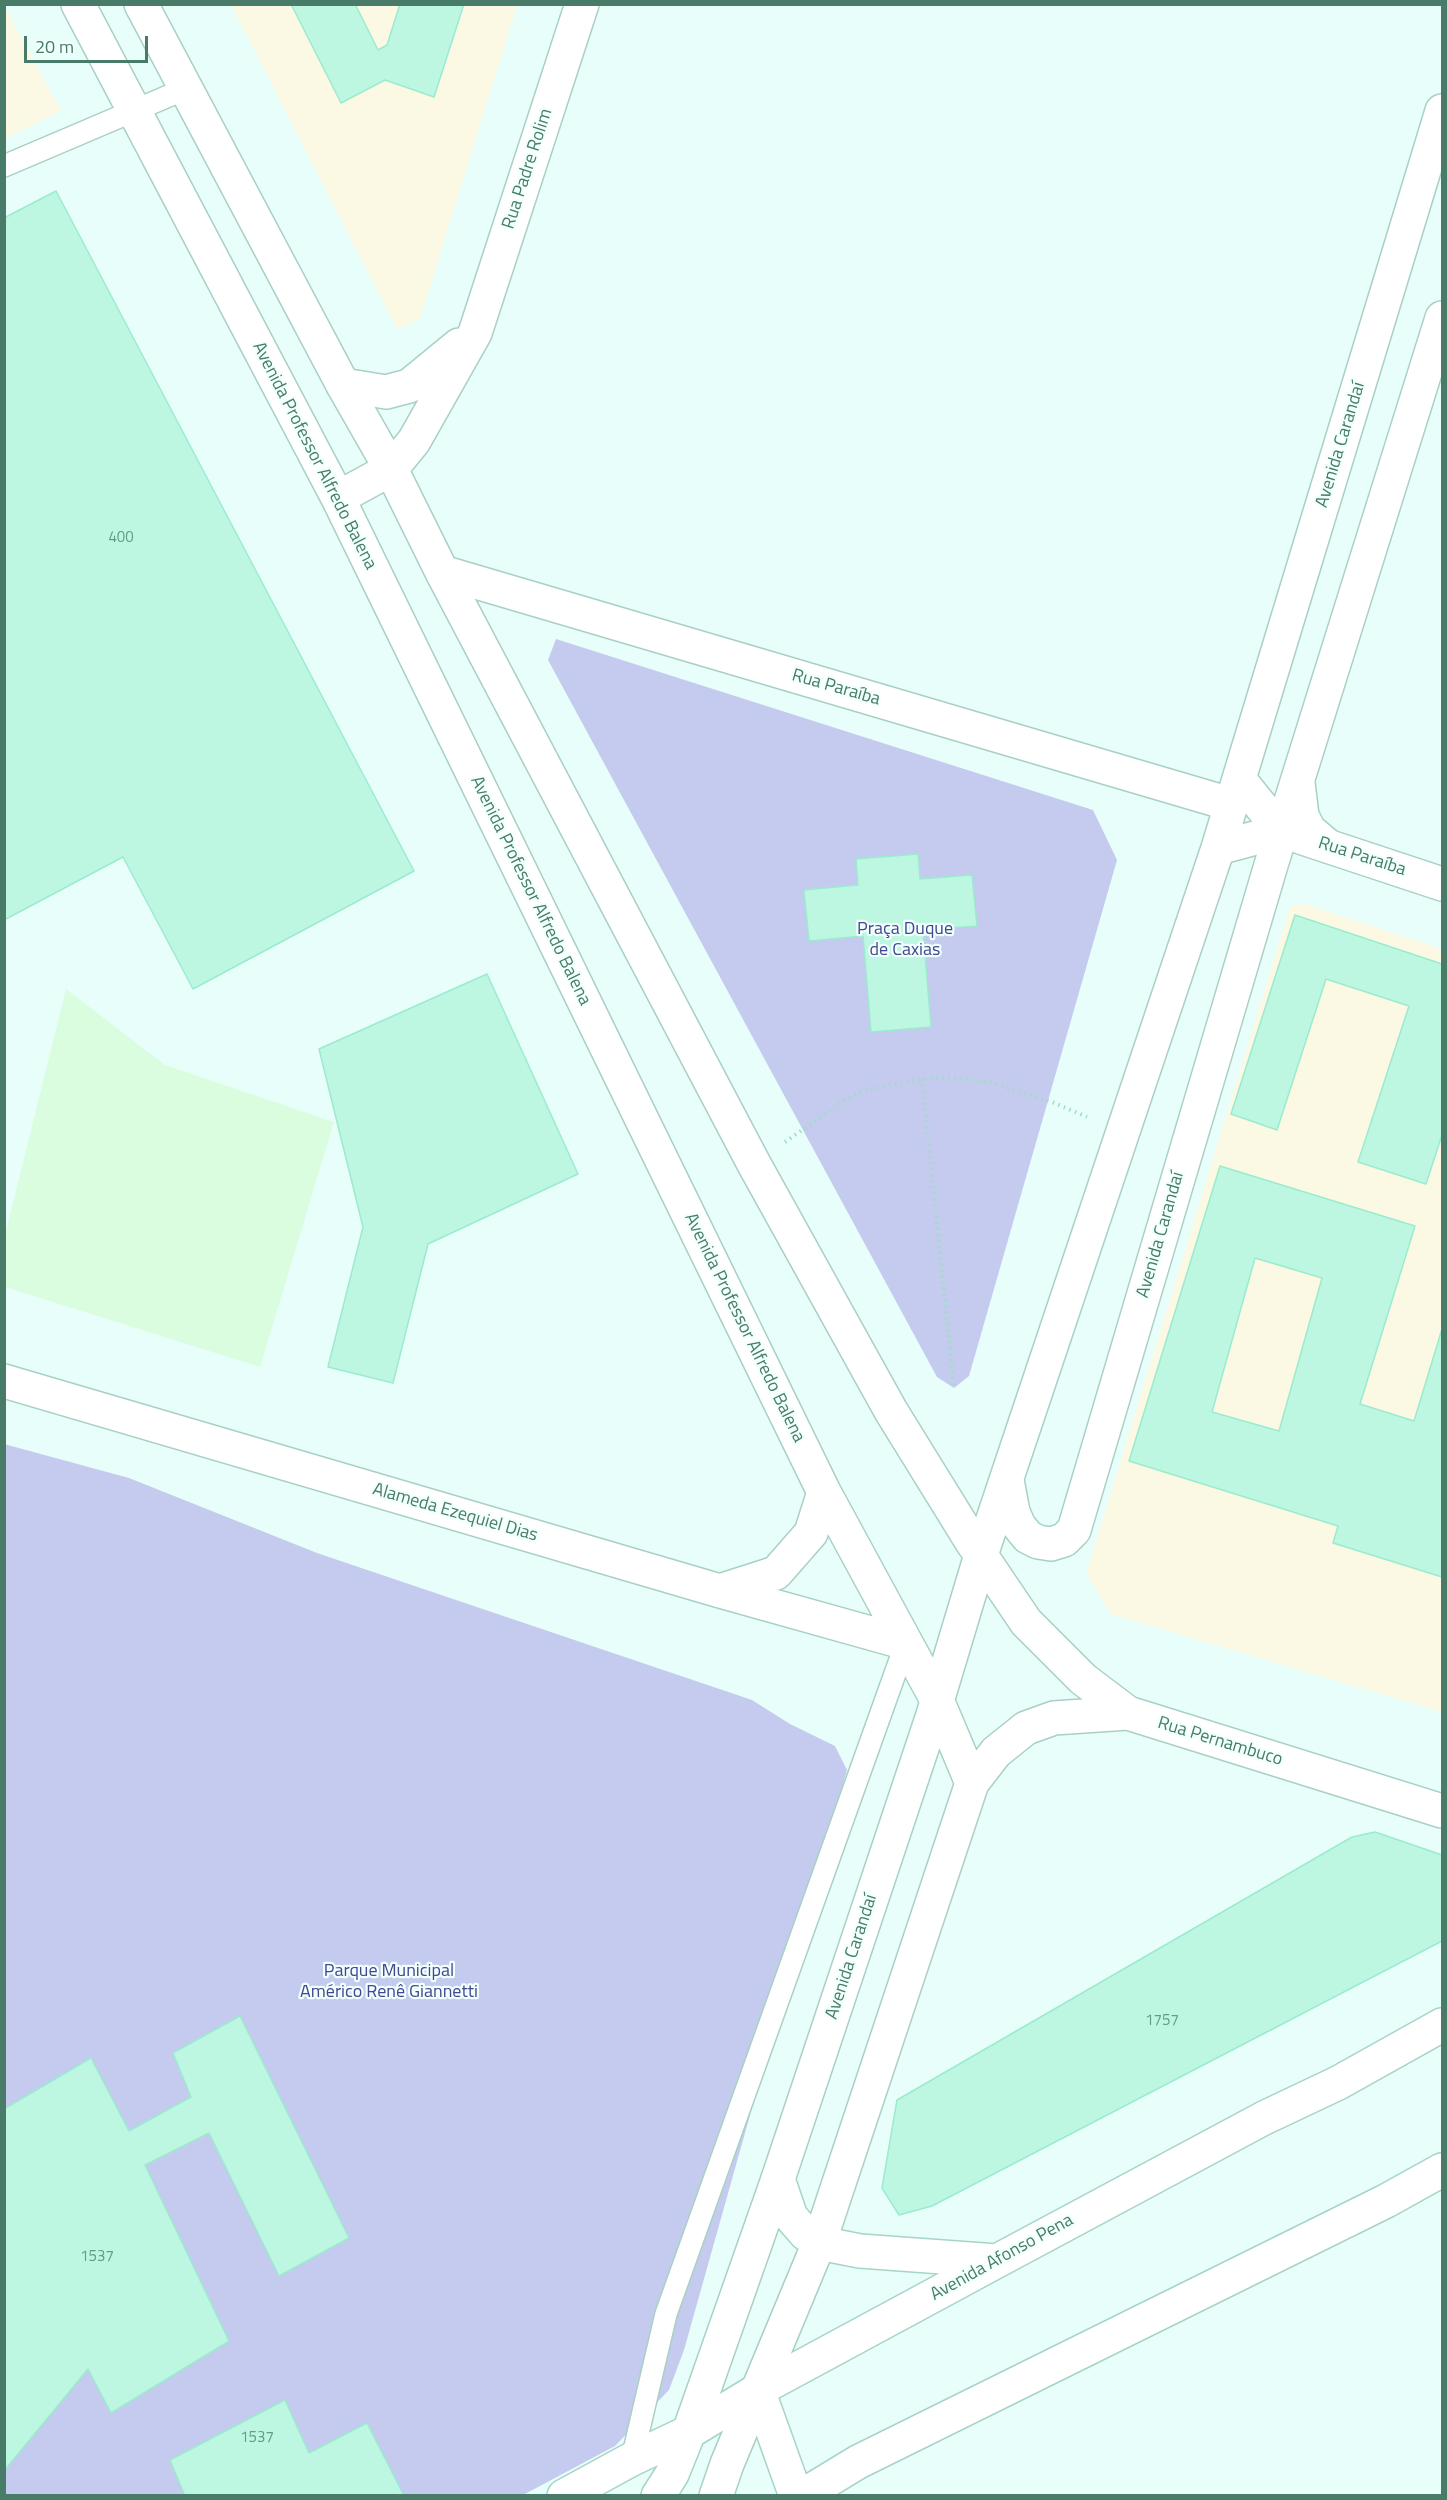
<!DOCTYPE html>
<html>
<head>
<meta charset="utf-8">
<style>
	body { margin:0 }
	#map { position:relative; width:1447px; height:2500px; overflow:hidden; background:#e8fefb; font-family:"Titillium Web",sans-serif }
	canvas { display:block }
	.frame { position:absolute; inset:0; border:6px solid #487c68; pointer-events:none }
	.scale { position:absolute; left:24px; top:36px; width:124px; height:27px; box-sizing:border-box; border:3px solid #487c68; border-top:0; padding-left:8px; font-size:18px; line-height:21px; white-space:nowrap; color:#487c68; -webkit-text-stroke:4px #f1fffd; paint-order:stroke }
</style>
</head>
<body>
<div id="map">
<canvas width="1447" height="2500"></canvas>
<div class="frame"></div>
<div class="scale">20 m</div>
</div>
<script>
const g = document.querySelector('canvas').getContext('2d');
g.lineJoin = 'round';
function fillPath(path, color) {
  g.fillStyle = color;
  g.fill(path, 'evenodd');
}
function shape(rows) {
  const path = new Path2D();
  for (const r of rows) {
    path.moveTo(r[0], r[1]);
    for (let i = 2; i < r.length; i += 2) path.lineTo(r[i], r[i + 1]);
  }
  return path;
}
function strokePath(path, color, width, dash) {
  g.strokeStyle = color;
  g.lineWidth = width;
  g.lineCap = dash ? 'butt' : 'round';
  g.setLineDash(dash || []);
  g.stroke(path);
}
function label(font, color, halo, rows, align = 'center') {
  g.font = font + ' "Titillium Web",sans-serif';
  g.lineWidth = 4.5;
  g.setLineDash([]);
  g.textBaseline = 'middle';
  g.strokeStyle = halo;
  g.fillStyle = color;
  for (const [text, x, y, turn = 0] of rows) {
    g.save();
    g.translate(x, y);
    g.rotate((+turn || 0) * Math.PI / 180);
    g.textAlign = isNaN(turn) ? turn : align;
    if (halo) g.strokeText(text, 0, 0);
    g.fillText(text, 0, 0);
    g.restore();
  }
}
fillPath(shape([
	[4,5,61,111,5,138,4,138],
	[231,5,517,5,420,319,397,329],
	[1302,903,1442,949,1442,1712,1111,1614,1086,1574,1290,907]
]), '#fbf9e4');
fillPath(shape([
	[66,989,165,1065,334,1122,260,1367,5,1287,5,1235]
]), '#dafddf');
fillPath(shape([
	[556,639,1093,810,1117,860,969,1376,954,1388,937,1377,548,660],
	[4,1444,129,1478,317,1553,752,1700,790,1724,835,1746,847,1770,684,2350,669,2390,615,2446,523,2495,5,2495]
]), '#c4cbee');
const building = shape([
	[291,4,355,4,378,50,387,45,400,4,464,4,434,97,385,80,341,103,291,4],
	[56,191,414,871,193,989,123,857,4,920,4,218,56,191],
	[918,854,920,879,972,875,977,926,923,930,931,1027,871,1032,863,936,809,941,804,890,858,885,856,859,918,854],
	[1295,915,1442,964,1442,1135,1426,1184,1358,1162,1409,1006,1326,979,1277,1130,1231,1114,1295,915],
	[487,974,578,1174,428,1244,393,1383,328,1367,363,1227,319,1049,487,974],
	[1220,1166,1415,1226,1360,1404,1414,1421,1442,1329,1442,1577,1333,1543,1338,1526,1129,1461,1220,1166],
	[1255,1258,1322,1278,1279,1431,1212,1412,1255,1258],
	[1375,1832,1442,1855,1442,1941,932,2206,899,2215,882,2188,897,2100,1352,1837,1375,1832],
	[240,2016,349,2238,279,2276,209,2133,145,2165,229,2341,111,2413,88,2369,4,2471,4,2109,91,2058,129,2131,191,2097,173,2053,240,2016],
	[285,2400,309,2453,367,2423,404,2496,185,2496,170,2460,285,2400]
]);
fillPath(building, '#bdf7e2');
strokePath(building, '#9bebce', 1.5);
const service = shape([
	[4,166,185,89],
	[632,2459,666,2314,906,1643]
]);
const minor = shape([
	[343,385,386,392,409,386,459,345],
	[391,469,414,441,475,333,582,4],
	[442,572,1230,804],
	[1300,837,1442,884]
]);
const tertiary = shape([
	[78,4,338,498,824,1492,937,1700,972,1783],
	[141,4,343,385,391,469,442,572,754,1164,891,1411,972,1542,1026,1622,1083,1679,1128,1713,1442,1811],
	[338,498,391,469],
	[1239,779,1281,831],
	[1298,783,1302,816,1309,830,1328,846],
	[1218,848,1281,831],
	[4,1381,720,1591,906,1643],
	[1007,1480,1013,1512,1019,1526,1028,1537,1038,1542,1051,1544,1064,1540,1074,1530,1271,865,1442,318],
	[720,1591,776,1573,811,1533,824,1492],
	[689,2432,778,2179,932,1718,981,1555,1218,848,1442,111],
	[716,2496,727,2464,819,2243,972,1783,996,1752,1026,1728,1054,1718,1128,1713]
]);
const secondary = shape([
	[778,2179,791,2217,806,2234,819,2243,860,2251,997,2261],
	[758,2390,796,2496],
	[564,2496,632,2459,689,2432,758,2390,997,2261,1264,2118,1338,2083,1442,2025],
	[658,2496,672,2474,689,2432],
	[802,2496,858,2462,1386,2201,1442,2170]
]);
strokePath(service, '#a9d0c4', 24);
strokePath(minor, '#a9d0c4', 36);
strokePath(tertiary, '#a9d0c4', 36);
strokePath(secondary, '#a6d4c6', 36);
strokePath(shape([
	[922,1079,954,1388],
	[785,1142,846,1099,869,1089,922,1079,949,1077,990,1082,1052,1102,1087,1117]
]), '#9fddc6', 4, [1.5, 4.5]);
strokePath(service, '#fff', 21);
strokePath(minor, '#fff', 33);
strokePath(tertiary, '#fff', 33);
strokePath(secondary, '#fff', 33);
label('15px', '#659b86', null, [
	["400",121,538],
	["1757",1162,2021],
	["1537",97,2257],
	["1537",257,2438]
]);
label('18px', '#487c68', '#f1fffd', [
	["Rua Padre Rolim",528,169,-72],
	["Avenida Carandaí",1341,445,-73],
	["Avenida Professor Alfredo Balena",314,456,63],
	["Rua Paraíba",836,688,16],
	["Rua Paraíba",1362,857,18],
	["Avenida Professor Alfredo Balena",530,891,64],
	["Avenida Carandaí",1161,1235,-74],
	["Avenida Professor Alfredo Balena",744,1328,64],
	["Alameda Ezequiel Dias",455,1513,16],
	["Rua Pernambuco",1220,1742,17],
	["Avenida Carandaí",852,1957,-72],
	["Avenida Afonso Pena",1002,2258,-29]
]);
label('18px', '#444790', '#f1fffd', [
	["Praça Duque",905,930],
	["de Caxias",905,951],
	["Parque Municipal",389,1972],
	["Américo Renê Giannetti",389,1993]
]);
</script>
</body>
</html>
